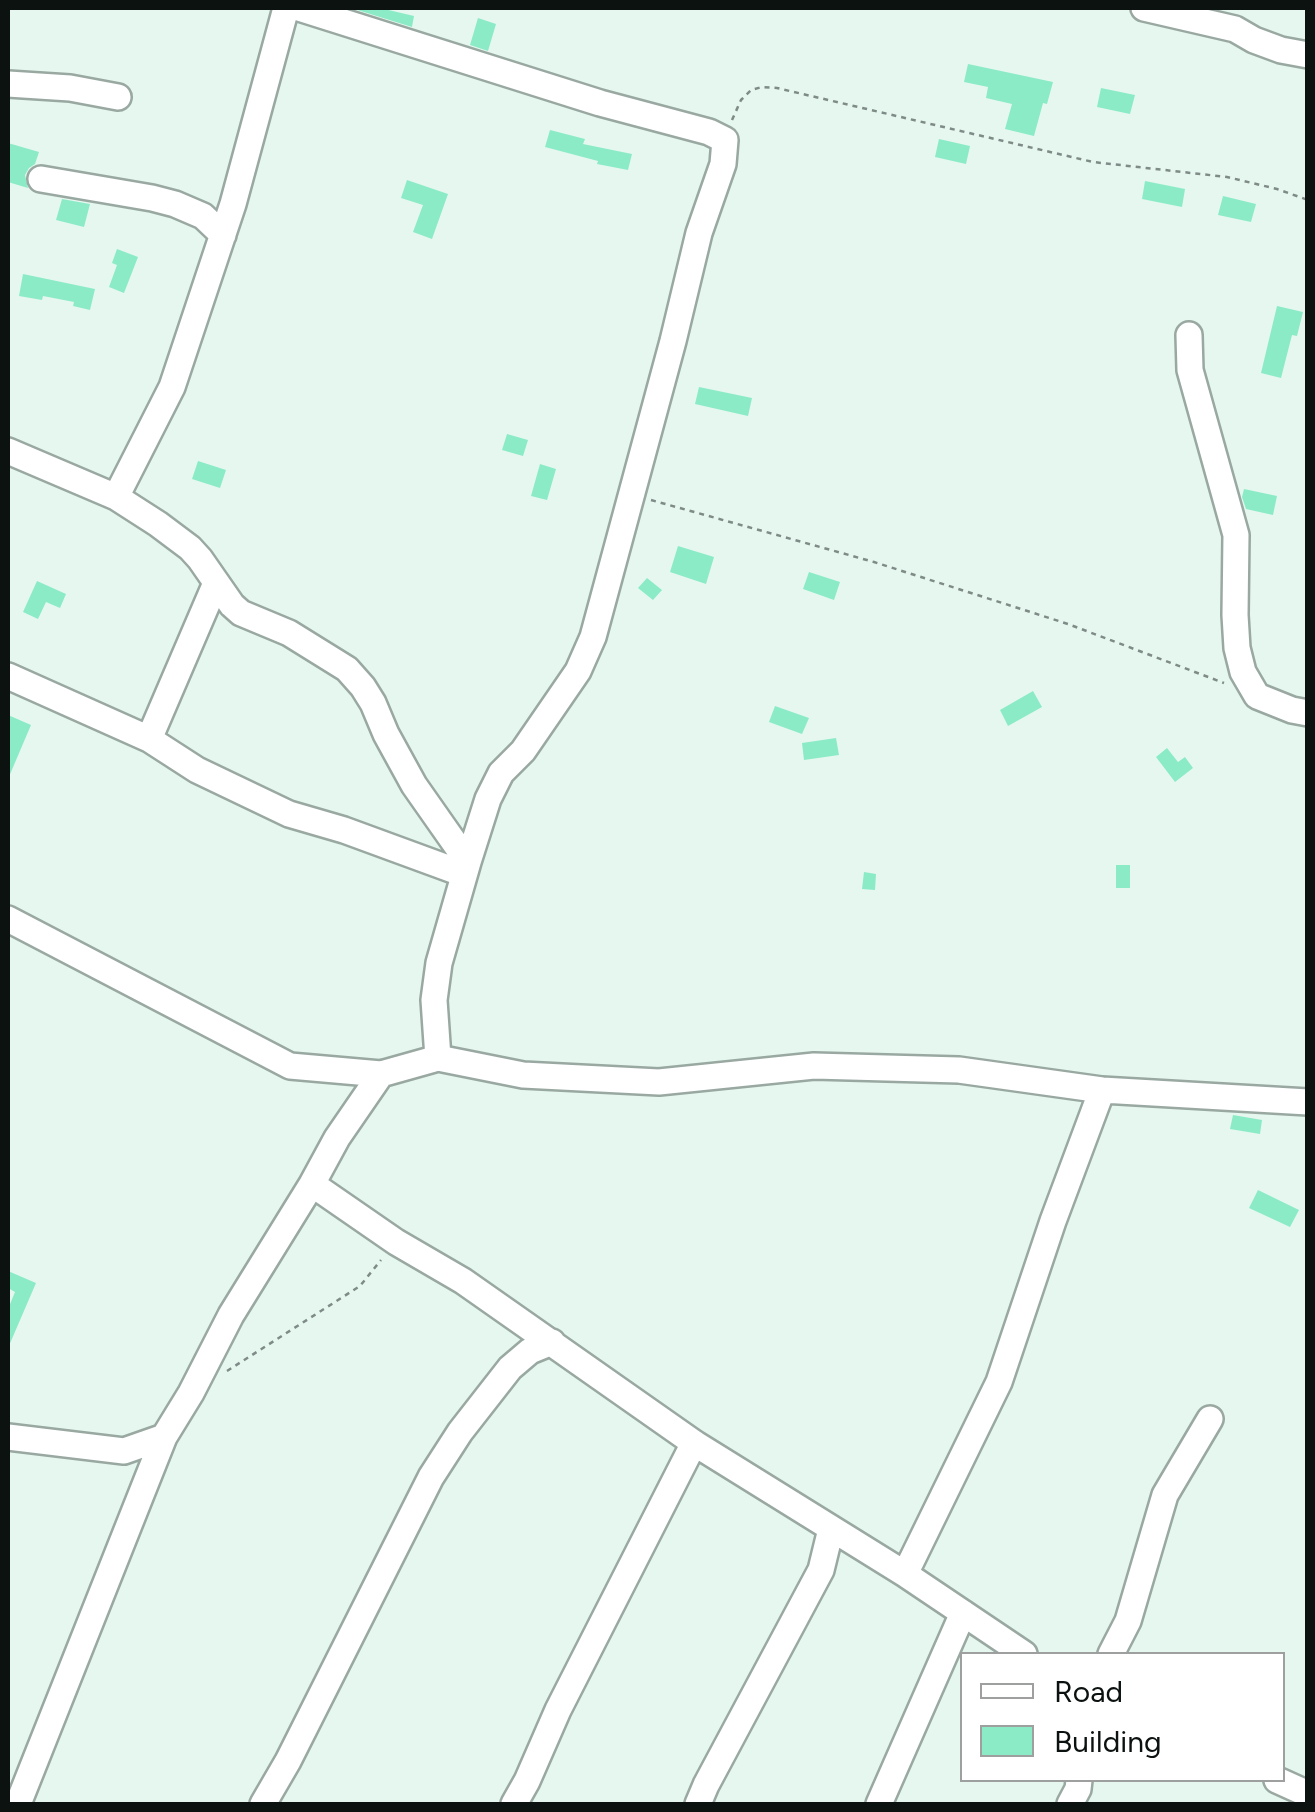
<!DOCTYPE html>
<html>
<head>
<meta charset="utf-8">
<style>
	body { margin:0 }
	#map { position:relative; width:1315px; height:1812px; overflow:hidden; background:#e6f7f0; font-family:Figtree,sans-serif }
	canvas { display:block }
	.frame { position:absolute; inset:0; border:10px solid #0c1210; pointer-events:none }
	.legend { position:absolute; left:960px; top:1652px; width:325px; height:130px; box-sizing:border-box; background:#fff; border:2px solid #9ea09f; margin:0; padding:12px 18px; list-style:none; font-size:30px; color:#0c1210 }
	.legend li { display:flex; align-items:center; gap:20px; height:50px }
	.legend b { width:50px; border:2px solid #9ea09f }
</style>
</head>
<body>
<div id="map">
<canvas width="1315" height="1812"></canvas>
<div class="frame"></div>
<ul class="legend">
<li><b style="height:12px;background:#fff"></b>Road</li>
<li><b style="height:28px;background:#8bebc7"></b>Building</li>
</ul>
</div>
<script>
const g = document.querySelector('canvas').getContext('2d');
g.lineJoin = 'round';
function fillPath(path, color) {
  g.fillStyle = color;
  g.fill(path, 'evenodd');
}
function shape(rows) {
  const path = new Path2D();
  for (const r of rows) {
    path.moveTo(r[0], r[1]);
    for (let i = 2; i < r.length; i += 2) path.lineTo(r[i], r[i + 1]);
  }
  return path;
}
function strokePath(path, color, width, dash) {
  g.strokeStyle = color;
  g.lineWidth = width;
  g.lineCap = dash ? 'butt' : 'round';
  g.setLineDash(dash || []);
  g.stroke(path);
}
fillPath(shape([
	[351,8,380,8,414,16,412,27],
	[478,18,496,24,488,51,470,45],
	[968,64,1053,82,1047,104,1043,103,1034,136,1005,129,1012,104,986,98,988,87,964,82],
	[1101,88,1135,95,1130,114,1097,107],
	[550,130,585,139,583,144,632,154,628,170,597,164,598,161,545,147],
	[939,139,970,146,966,164,935,157],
	[8,143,39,152,35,164,29,168,25,175,28,188,8,182],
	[407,180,448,194,432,239,413,232,423,205,401,198],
	[1145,181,1185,189,1182,207,1142,199],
	[1223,196,1256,204,1251,222,1218,215],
	[62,199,90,204,84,227,56,220],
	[117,249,138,257,124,293,109,287,117,265,112,263],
	[23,274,95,289,90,310,73,306,74,302,43,296,42,300,19,296],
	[1277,306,1303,312,1297,336,1292,335,1281,378,1261,373],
	[699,387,752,398,748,416,695,404],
	[507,434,528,440,523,456,502,450],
	[198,461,226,470,220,488,192,479],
	[540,464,556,469,547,500,531,496],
	[1244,489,1277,496,1273,515,1246,509,1242,497],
	[678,546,714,557,706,584,670,572],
	[809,572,840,582,834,600,803,589],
	[647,578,662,590,653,600,638,588],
	[37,581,66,594,60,608,46,602,38,619,23,612],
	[1033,691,1042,707,1008,726,1000,710],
	[775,706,809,718,802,734,769,722],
	[8,715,31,725,8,779],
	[836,738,839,755,804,760,802,743],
	[1167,748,1178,762,1185,757,1193,768,1175,782,1156,757],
	[1116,865,1130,865,1130,888,1116,888],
	[864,872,876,874,875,890,862,889],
	[1233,1115,1262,1120,1260,1134,1230,1129],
	[1258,1190,1299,1210,1290,1227,1249,1208],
	[8,1271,36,1283,8,1348,8,1309,15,1292,8,1288]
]), '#8bebc7');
const minor = shape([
	[299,8,600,103,709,132,725,140,723,164,699,233,673,341,593,637,578,671,523,751,501,773,488,799,468,862,439,963,434,1000,438,1058],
	[1144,8,1235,29,1254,40,1281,50,1308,55],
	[8,84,70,88,118,97],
	[41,179,152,198,175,204,203,216,223,235],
	[1189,335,1190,370,1236,535,1235,615,1237,648,1243,672,1257,696,1292,710,1308,713],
	[8,451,116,497,158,524,190,548,200,559,232,605,241,613,289,633,347,669,363,687,373,703,386,734,414,785,468,862],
	[116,497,172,387,233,204,286,8],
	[8,676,149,739,197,770,289,814,344,830,464,874],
	[149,739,216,583],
	[8,919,290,1066,381,1074,438,1058,523,1075,659,1082,814,1066,959,1070,1102,1090,1308,1102],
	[312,1184,396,1242,463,1281,694,1443,905,1574,1024,1654],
	[8,1437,124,1451,164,1437],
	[905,1574,999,1382,1053,1221,1102,1090],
	[1111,1654,1128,1621,1165,1495,1210,1419],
	[1277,1780,1308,1794],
	[18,1804,164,1437,191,1393,231,1315,312,1184,337,1138,381,1074],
	[263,1804,288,1761,431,1477,460,1432,510,1368,530,1351,552,1342],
	[514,1804,527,1781,558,1710,694,1443],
	[698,1804,706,1785,821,1570,831,1529],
	[879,1804,963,1613],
	[1070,1804,1078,1789,1079,1780]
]);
strokePath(minor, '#99a9a2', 30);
strokePath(shape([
	[732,120,741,100,751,90,762,87,777,88,1093,162,1227,177,1277,189,1308,200],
	[651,500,874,562,1068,624,1224,683],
	[227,1371,360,1286,381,1260]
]), '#7f8b86', 2.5, [5, 5]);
strokePath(minor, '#fff', 25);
</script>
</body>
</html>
